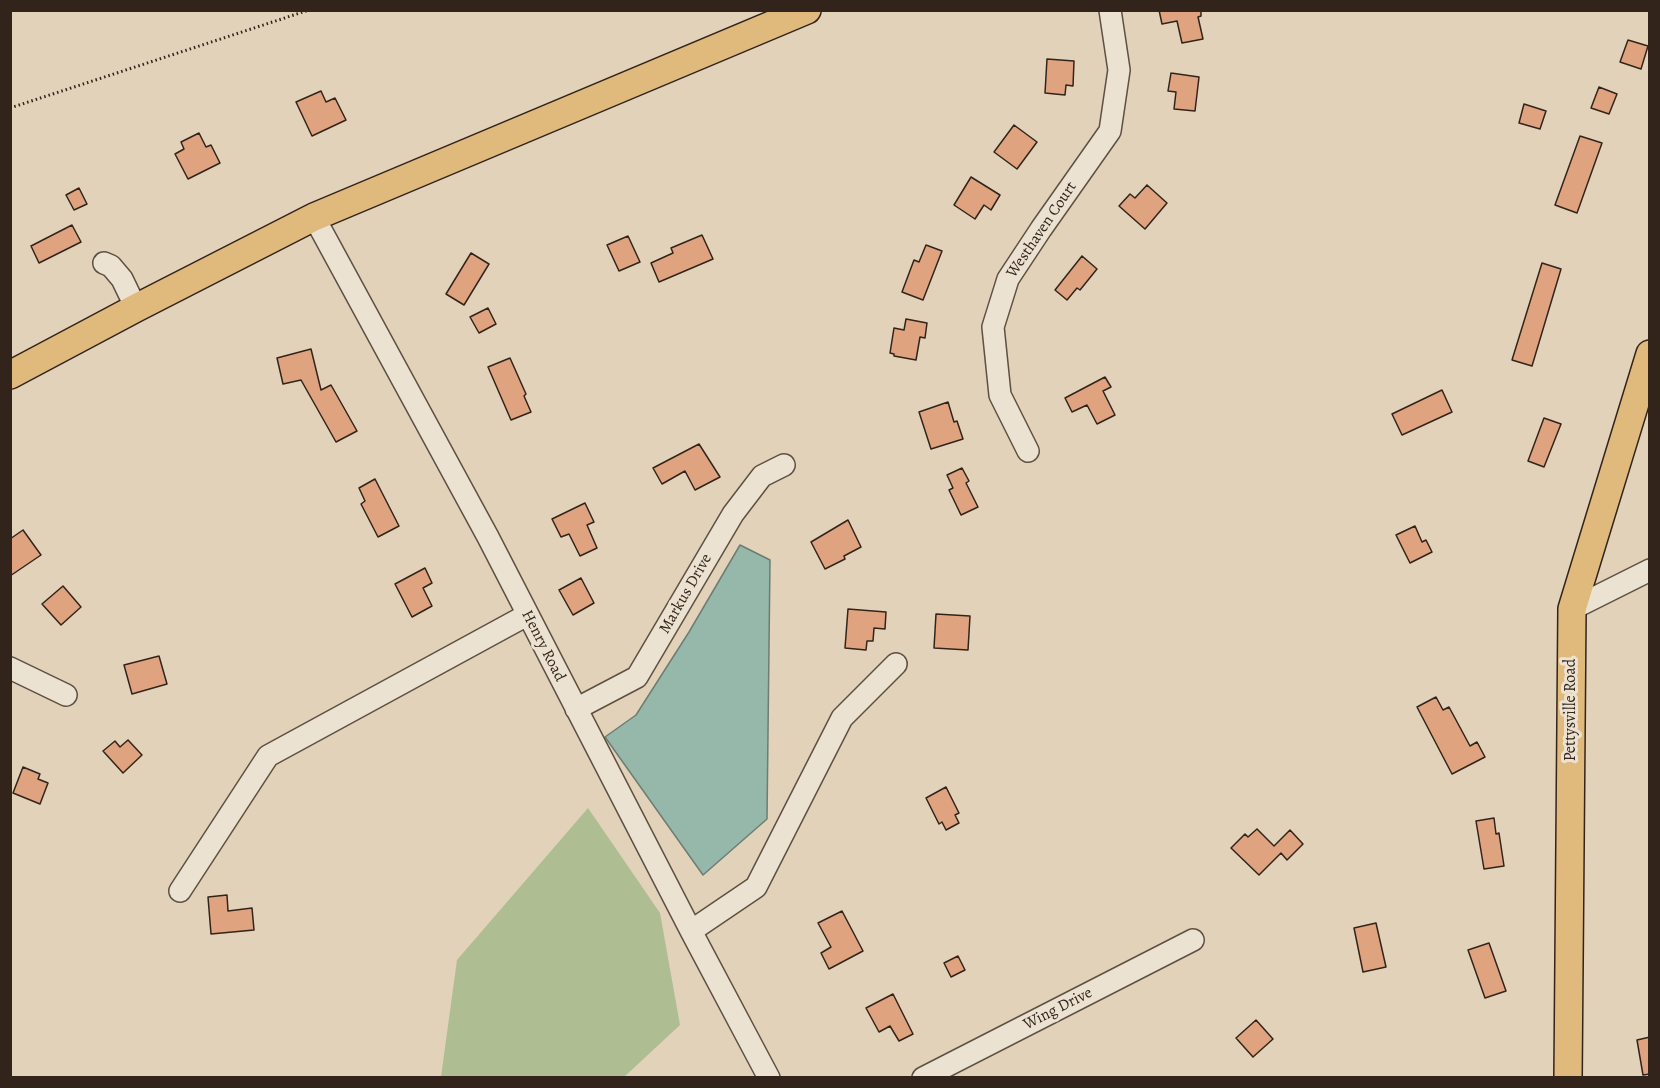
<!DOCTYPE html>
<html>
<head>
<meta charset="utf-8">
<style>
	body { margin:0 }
	#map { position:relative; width:1660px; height:1088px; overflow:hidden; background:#e1d2b9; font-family:Alegreya,serif }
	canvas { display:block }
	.frame { position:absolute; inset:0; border:12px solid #32241b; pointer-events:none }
</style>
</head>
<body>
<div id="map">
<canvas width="1660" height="1088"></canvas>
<div class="frame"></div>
</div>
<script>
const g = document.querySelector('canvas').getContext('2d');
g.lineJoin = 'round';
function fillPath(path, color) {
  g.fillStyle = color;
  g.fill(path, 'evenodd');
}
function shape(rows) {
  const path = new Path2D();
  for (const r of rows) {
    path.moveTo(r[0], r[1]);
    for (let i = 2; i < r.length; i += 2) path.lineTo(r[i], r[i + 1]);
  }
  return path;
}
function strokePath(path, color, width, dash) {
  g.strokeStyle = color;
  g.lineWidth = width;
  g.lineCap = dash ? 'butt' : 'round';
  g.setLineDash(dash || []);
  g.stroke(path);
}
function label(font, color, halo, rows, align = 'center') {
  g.font = font + ' Alegreya,serif';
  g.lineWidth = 6;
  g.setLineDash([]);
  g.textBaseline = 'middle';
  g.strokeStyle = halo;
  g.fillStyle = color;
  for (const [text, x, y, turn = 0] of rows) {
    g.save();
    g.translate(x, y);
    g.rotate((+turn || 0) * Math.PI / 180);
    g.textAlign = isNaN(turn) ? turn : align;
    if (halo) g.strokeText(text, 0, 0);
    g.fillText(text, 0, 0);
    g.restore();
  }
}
fillPath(shape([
	[588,808,660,913,680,1025,624,1077,441,1077,457,960]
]), '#aebd92');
const water = shape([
	[740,545,770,560,767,819,703,875,605,737,636,715,689,632,740,545]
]);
fillPath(water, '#95b8ab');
strokePath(water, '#6d7d71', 1.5);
const building = shape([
	[1159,10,1201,10,1201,16,1198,17,1203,39,1182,43,1177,21,1162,24,1159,10],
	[1628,40,1648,46,1641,69,1620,62,1628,40],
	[1047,59,1074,61,1073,86,1066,85,1065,95,1045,93,1047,59],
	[1171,73,1199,77,1195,111,1174,109,1176,92,1168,91,1171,73],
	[1599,87,1617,94,1609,114,1591,108,1599,87],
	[321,91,326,102,335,98,346,120,312,136,296,102,321,91],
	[1524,104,1546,111,1540,129,1519,123,1524,104],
	[1014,125,1037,142,1017,169,994,152,1014,125],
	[199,133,206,147,211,145,220,163,188,179,175,154,184,149,181,142,199,133],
	[1580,136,1602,143,1577,213,1555,205,1580,136],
	[971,177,1000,195,991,210,984,205,975,219,954,205,971,177],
	[1147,185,1167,203,1145,229,1119,206,1130,194,1135,198,1147,185],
	[79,188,87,204,74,210,66,195,79,188],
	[72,225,81,242,39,263,31,246,72,225],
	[702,235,713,259,659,282,651,263,673,253,671,248,702,235],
	[628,236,640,262,619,271,607,245,628,236],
	[926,245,942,251,923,300,902,292,914,260,919,262,926,245],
	[471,253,489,264,464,305,446,294,471,253],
	[1082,256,1097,269,1080,290,1077,288,1067,300,1055,290,1082,256],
	[1542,263,1561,269,1532,366,1512,360,1542,263],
	[488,308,496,324,479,333,470,317,488,308],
	[906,319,927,323,925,338,920,337,916,360,894,356,894,354,890,353,894,328,904,330,906,319],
	[311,349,321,390,331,385,357,431,336,442,301,380,283,384,277,358,311,349],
	[510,358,526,394,524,396,531,412,511,420,488,367,510,358],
	[1105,377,1111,387,1103,391,1115,415,1097,424,1087,405,1072,412,1065,398,1105,377],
	[1442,390,1452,412,1402,435,1392,414,1442,390],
	[948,402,954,422,957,421,963,439,931,449,919,412,948,402],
	[1544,418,1561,424,1544,467,1528,461,1544,418],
	[699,444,720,477,695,490,685,471,662,484,653,468,699,444],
	[962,468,969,481,966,483,978,507,961,515,949,490,953,488,947,475,962,468],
	[375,479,399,526,378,537,361,504,365,501,359,488,375,479],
	[585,503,594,522,587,525,597,548,580,556,569,534,561,537,552,519,585,503],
	[848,520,861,547,844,556,845,559,825,569,811,542,848,520],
	[1415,526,1422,542,1426,540,1432,552,1410,563,1396,535,1415,526],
	[23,530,41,555,10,576,10,539,23,530],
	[425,568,432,583,423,588,432,606,412,617,395,584,425,568],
	[581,578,594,603,573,615,559,590,581,578],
	[63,586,81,607,61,625,42,604,63,586],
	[848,609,886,612,885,629,874,628,873,641,867,641,866,650,845,648,848,609],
	[936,614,970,616,968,650,934,648,936,614],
	[159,656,167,684,132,694,124,665,159,656],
	[1436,697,1443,710,1449,707,1470,746,1477,742,1485,757,1452,774,1417,707,1436,697],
	[128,740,142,755,123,773,103,751,115,741,120,747,128,740],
	[23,767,40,774,38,779,48,783,40,804,13,793,23,767],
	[946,787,959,813,955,815,959,823,946,830,942,822,939,824,926,798,946,787],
	[1494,818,1496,834,1499,833,1504,866,1484,869,1476,821,1494,818],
	[1257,829,1274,846,1290,830,1303,844,1287,860,1281,853,1259,875,1231,848,1245,834,1248,837,1257,829],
	[227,895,228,911,252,908,254,930,211,934,208,897,227,895],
	[842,911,863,951,829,969,821,953,831,947,818,923,842,911],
	[1376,923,1386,967,1363,972,1354,928,1376,923],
	[1489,943,1506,991,1485,998,1468,950,1489,943],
	[958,956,965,970,951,977,944,963,958,956],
	[893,994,913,1034,899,1041,890,1026,879,1032,866,1008,893,994],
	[1256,1020,1273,1039,1253,1057,1236,1038,1256,1020],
	[1650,1037,1650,1074,1643,1075,1637,1040,1650,1037]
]);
fillPath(building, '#e0a37f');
strokePath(building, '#32241b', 1.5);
const minor = shape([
	[314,217,488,537,691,931,769,1078],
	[104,263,111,266,122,279,136,308],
	[1028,451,1000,395,993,327,1008,279,1041,229,1110,131,1119,70,1110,10],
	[1572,609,1650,570],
	[10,668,66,695],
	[576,709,637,677,733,514,762,476,784,465],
	[180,891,268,756,527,615],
	[691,931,756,887,842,718,896,664],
	[923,1078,1193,940]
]);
const major = shape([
	[10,375,136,308,314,217,807,10],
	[1568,1078,1572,609,1650,354]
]);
strokePath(minor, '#5e5042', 24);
strokePath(major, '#32241b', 30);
strokePath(shape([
	[10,108,309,10]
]), '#32241b', 3, [1.5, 3]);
strokePath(minor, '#ece2d2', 21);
strokePath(major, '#e0b97c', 27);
label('16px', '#32241b', '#ece2d2', [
	["Westhaven Court",1042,230,-56],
	["Markus Drive",686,594,-60],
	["Henry Road",543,646,63],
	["Pettysville Road",1571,710,-90],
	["Wing Drive",1058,1009,-27]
]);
</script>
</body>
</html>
